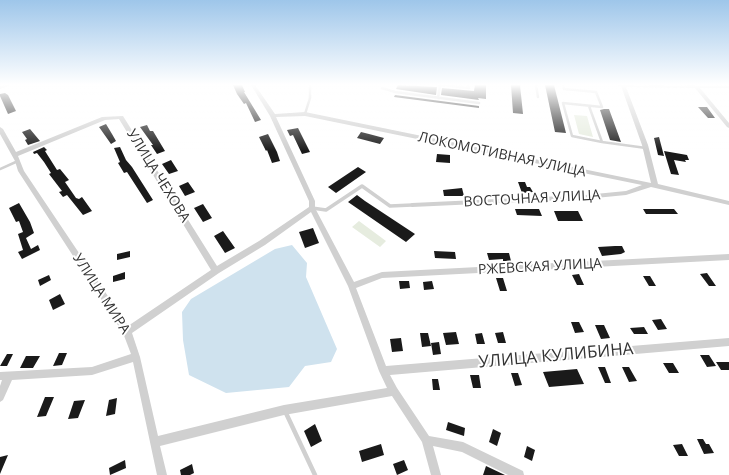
<!DOCTYPE html>
<html>
<head>
<meta charset="utf-8">
<style>
	body { margin:0 }
	canvas { display:block; background:#fff }
</style>
</head>
<body>
<canvas width="729" height="475"></canvas>
<script>
const g = document.querySelector('canvas').getContext('2d');
g.lineJoin = 'round';
function fillPath(path, color) {
  g.fillStyle = color;
  g.fill(path, 'evenodd');
}
function shape(rows) {
  const path = new Path2D();
  for (const r of rows) {
    path.moveTo(r[0], r[1]);
    for (let i = 2; i < r.length; i += 2) path.lineTo(r[i], r[i + 1]);
  }
  return path;
}
function strokePath(path, color, width, dash) {
  g.strokeStyle = color;
  g.lineWidth = width;
  g.lineCap = dash ? 'butt' : 'round';
  g.setLineDash(dash || []);
  g.stroke(path);
}
function label(font, color, halo, rows, align = 'center') {
  g.font = font + ' "Open Sans",sans-serif';
  g.lineWidth = 4;
  g.setLineDash([]);
  g.textBaseline = 'middle';
  g.strokeStyle = halo;
  g.fillStyle = color;
  for (const [text, x, y, turn = 0] of rows) {
    g.save();
    g.translate(x, y);
    g.rotate((+turn || 0) * Math.PI / 180);
    g.textAlign = isNaN(turn) ? turn : align;
    if (halo) g.strokeText(text, 0, 0);
    g.fillText(text, 0, 0);
    g.restore();
  }
}
fillPath(shape([
	[574,115,587,116,593,137,579,134],
	[359,221,386,241,380,247,352,227]
]), '#e6ecdf');
fillPath(shape([
	[292,245,307,263,306,277,337,349,331,362,305,366,289,387,226,393,189,375,183,340,182,312,191,299,275,249]
]), '#cfe2ee');
fillPath(shape([
	[233,85,242,85,245,92,244,92,261,120,255,122,246,103,244,104,237,94],
	[398,85,437,87,436,95,396,89],
	[475,85,486,85,486,99,478,98,479,100,441,95,442,88,474,91],
	[511,85,520,85,523,114,513,113],
	[545,85,554,85,566,133,555,132],
	[5,93,8,95,16,111,8,114,0,96,0,94],
	[395,95,479,106,479,108,394,97],
	[698,107,707,107,715,118,708,118],
	[604,109,609,109,621,142,610,140,600,110],
	[106,124,112,134,116,141,111,144,99,127],
	[147,125,150,131,153,131,165,151,157,154,151,145,153,145,140,127],
	[298,128,310,152,302,154,293,135,290,136,287,130],
	[30,129,40,141,28,145,25,140,27,139,22,132],
	[361,132,369,134,384,138,380,144,357,138],
	[268,134,277,152,280,161,272,163,267,150,266,151,259,137],
	[659,137,664,156,658,155,654,138],
	[44,147,47,150,45,151,57,170,60,169,69,180,65,182,76,198,79,199,82,197,92,211,83,215,67,195,63,197,59,192,62,191,49,174,51,173,44,162,37,153,34,154,33,152],
	[120,147,126,160,132,167,153,200,147,203,127,172,124,173,118,163,120,162,114,148],
	[664,151,687,155,689,160,685,160,686,162,674,160,679,175,671,174],
	[437,154,450,155,450,163,436,162],
	[171,160,178,171,169,174,162,164],
	[358,167,366,172,336,193,328,187],
	[188,182,195,192,185,196,179,186],
	[518,182,525,182,527,187,530,187,533,192,522,193],
	[462,188,464,196,444,196,443,190],
	[357,195,365,201,415,234,406,242,348,202],
	[19,203,30,222,34,233,26,238,31,249,38,245,40,250,22,259,18,252,23,250,18,234,23,232,19,221,16,222,9,208],
	[203,204,212,218,203,222,194,208],
	[515,209,539,209,542,216,517,215],
	[643,209,674,209,678,214,646,214],
	[554,211,578,211,583,221,558,221],
	[313,228,319,243,305,248,299,232],
	[223,231,235,248,225,253,214,236],
	[615,246,622,246,625,252,621,254,602,256,598,247],
	[130,251,130,257,117,260,117,254],
	[434,251,455,252,456,259,435,258],
	[487,253,509,253,511,261,503,261,503,259,489,260],
	[125,272,125,279,113,282,113,276],
	[707,273,716,286,709,286,700,274],
	[579,274,584,285,577,285,572,275],
	[49,275,51,280,40,286,38,280],
	[643,276,650,276,656,286,649,286],
	[496,278,503,278,507,291,500,291],
	[399,281,409,281,410,288,400,289],
	[432,281,434,289,424,290,423,282],
	[60,294,65,304,53,310,49,300],
	[661,319,667,329,658,330,652,320],
	[571,322,579,322,584,332,575,333],
	[595,325,604,325,610,338,601,339],
	[644,327,648,334,634,334,630,328],
	[456,332,459,344,446,345,443,333],
	[503,332,506,343,498,343,495,333],
	[420,333,428,333,431,346,422,347],
	[482,333,485,344,477,344,475,334],
	[401,338,403,351,392,352,390,339],
	[439,342,441,354,433,355,431,343],
	[59,353,67,353,62,365,53,366],
	[7,354,13,354,7,366,0,366],
	[700,355,709,355,716,366,707,367],
	[26,356,40,356,33,368,20,368],
	[716,362,729,362,729,370,721,370],
	[663,363,673,363,679,373,669,373],
	[598,367,605,367,611,383,605,383],
	[622,367,629,367,637,381,629,382],
	[577,369,584,384,549,387,543,372],
	[511,373,518,373,522,385,515,386],
	[470,375,479,375,481,388,473,388],
	[432,379,438,379,440,390,433,390],
	[45,397,54,397,46,416,37,417],
	[117,398,115,414,106,416,109,400],
	[85,400,78,418,68,419,74,401],
	[448,422,465,428,464,436,446,430],
	[315,424,322,441,311,447,304,431],
	[493,429,501,433,497,446,489,442],
	[697,439,703,439,706,444,709,444,714,453,704,454],
	[381,444,384,455,362,462,359,451],
	[682,444,688,456,679,456,673,445],
	[527,446,535,450,532,461,524,457],
	[8,455,0,474,0,457],
	[125,460,126,468,110,475,109,468],
	[404,460,408,470,397,475,393,464],
	[192,464,194,473,190,475,181,475,180,470],
	[486,466,505,475,483,475]
]), '#1a1a1a');
strokePath(shape([
	[442,85,469,88,468,85],
	[536,85,538,97],
	[563,85,564,89,596,92,602,107,563,103,572,136,602,142],
	[382,88,395,92,479,103],
	[438,98,440,85],
	[589,106,602,142,646,148],
	[305,114,310,98,310,85],
	[0,169,18,161]
]), '#d0d0d0', 2.5);
strokePath(shape([
	[312,208,326,210,362,186,390,206,412,205]
]), '#d0d0d0', 3.5);
strokePath(shape([
	[285,411,315,475]
]), '#d0d0d0', 4.5);
fillPath(shape([
	[6,85,12,85,0,89,0,86,6,85],
	[251,85,255,85,275,114,305,112,651,183,642,145,621,86,618,86,618,85,729,86,729,88,700,88,729,123,729,128,727,127,695,88,626,87,648,145,658,184,729,201,729,205,651,187,626,195,585,199,412,207,409,205,412,203,585,195,626,191,642,185,305,116,276,117,315,201,315,208,354,282,382,272,729,254,729,260,382,278,356,288,386,366,729,338,729,346,390,375,397,388,429,436,463,442,523,471,524,475,508,475,462,452,433,446,441,475,431,475,422,442,392,396,284,415,160,446,167,475,157,475,133,362,92,375,12,380,3,400,0,402,0,386,2,380,0,380,0,372,92,367,131,354,123,333,18,171,15,161,0,134,0,127,3,129,16,152,102,117,123,116,217,266,259,241,309,207,309,201,270,116,251,85],
	[119,119,211,270,128,326,24,171,18,156,105,120,119,119],
	[311,212,348,286,379,371,387,388,284,405,158,436,140,357,132,333,219,273,265,245,311,212]
]), '#d0d0d0');
const sky = g.createLinearGradient(0, 0, 0, 151);
sky.addColorStop(0, '#9ec6ea');
sky.addColorStop(0.56, '#fff');
sky.addColorStop(1, '#ffffff00');
g.fillStyle = sky;
g.fillRect(0, 0, 729, 151);
label('14px', '#333', '#fff', [
	["ЛОКОМОТИВНАЯ УЛИЦА",502,155,12],
	["УЛИЦА ЧЕХОВА",158,176,58],
	["ВОСТОЧНАЯ УЛИЦА",532,199,-3],
	["РЖЕВСКАЯ УЛИЦА",540,267,-3],
	["УЛИЦА МИРА",101,294,57]
]);
label('17px', '#333', '#fff', [
	["УЛИЦА КУЛИБИНА",556,356,-5]
]);
</script>
</body>
</html>
